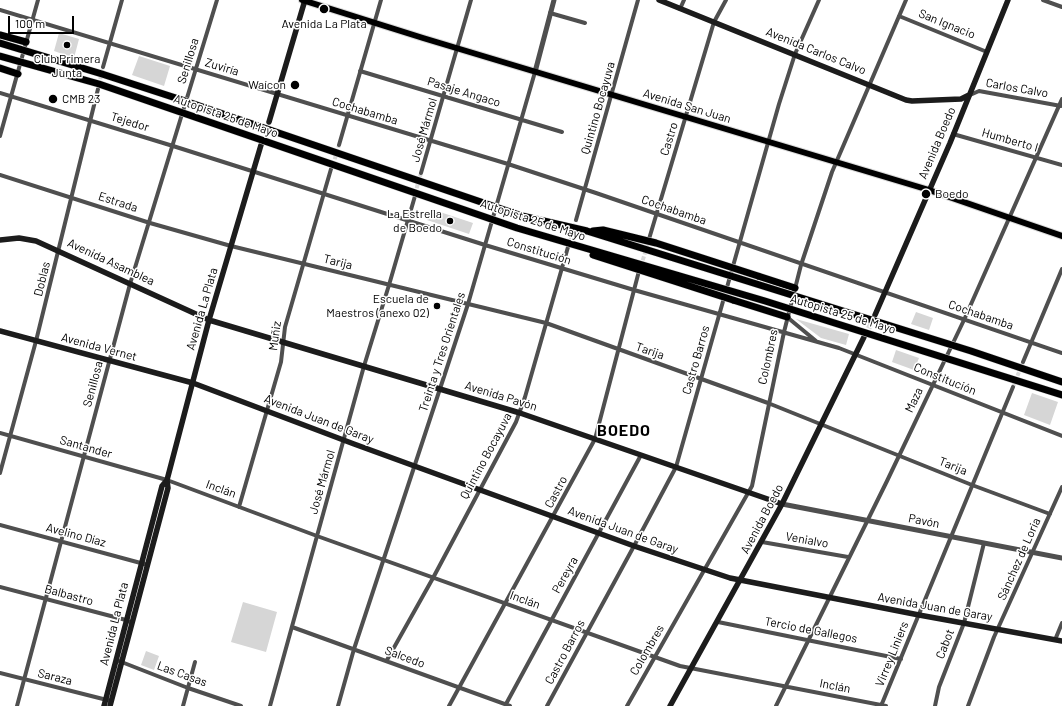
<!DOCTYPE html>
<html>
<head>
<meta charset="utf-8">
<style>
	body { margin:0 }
	#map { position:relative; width:1062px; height:706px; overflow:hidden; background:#fff; font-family:Barlow,sans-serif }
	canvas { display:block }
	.scale { position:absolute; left:8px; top:16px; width:66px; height:18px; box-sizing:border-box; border:2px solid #000; border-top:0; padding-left:5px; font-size:12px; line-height:14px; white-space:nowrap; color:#000; -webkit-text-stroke:3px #fff; paint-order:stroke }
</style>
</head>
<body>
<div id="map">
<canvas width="1062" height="706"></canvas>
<div class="scale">100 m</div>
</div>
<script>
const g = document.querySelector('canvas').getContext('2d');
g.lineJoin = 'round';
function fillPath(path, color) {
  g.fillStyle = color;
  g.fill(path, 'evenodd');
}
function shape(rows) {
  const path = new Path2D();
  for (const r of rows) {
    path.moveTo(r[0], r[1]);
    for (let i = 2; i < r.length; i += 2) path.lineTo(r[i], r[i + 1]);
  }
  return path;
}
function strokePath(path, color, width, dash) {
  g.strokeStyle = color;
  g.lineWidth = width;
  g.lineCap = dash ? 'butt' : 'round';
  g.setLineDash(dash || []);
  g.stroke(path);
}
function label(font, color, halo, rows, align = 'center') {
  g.font = font + ' Barlow,sans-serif';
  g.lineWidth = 3;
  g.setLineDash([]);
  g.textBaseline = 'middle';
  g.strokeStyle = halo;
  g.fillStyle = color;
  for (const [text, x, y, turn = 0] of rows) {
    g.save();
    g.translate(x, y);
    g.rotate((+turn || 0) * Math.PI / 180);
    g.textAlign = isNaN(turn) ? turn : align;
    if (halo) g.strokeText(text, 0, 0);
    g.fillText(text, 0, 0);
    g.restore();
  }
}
fillPath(shape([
	[59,33,79,39,74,58,54,51],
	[139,56,170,66,164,86,132,75],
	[431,209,473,223,469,234,427,220],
	[916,312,933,318,929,330,911,324],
	[796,319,849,334,846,345,821,338],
	[896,350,919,358,914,370,892,362],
	[1032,393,1058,402,1050,425,1024,415],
	[243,602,277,612,266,652,231,642],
	[146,651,159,656,154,670,141,665]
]), '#d6d6d6');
strokePath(shape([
	[99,85,103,67],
	[333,165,339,145],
	[415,194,421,173],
	[569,245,576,220],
	[641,266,649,240],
	[1013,387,1023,362]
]), '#d9d9d9', 4, [4, 2]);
strokePath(shape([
	[865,336,874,317]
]), '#d9d9d9', 5.5, [5.5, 3]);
const primary = shape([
	[302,0,423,38,929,190,1062,236]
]);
const motorway = shape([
	[0,35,26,42],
	[0,68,18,74],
	[758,276,795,288],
	[733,300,787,317]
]);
strokePath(primary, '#dbdbdb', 8);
strokePath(motorway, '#dbdbdb', 8);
strokePath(shape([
	[1043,0,1062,7],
	[680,9,684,0],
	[0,10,508,164,596,193,1062,353],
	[550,13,585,23],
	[899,16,987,52],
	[103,67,122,0],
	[360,71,562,132],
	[0,93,173,146,485,245,634,290,839,348,1062,436],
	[970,95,979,91,1061,106],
	[953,134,1062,165],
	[0,136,38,0],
	[339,145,381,0],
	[421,173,471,0],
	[0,175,150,223,231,246,546,323,768,403,972,485,1050,514],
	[576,220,638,0],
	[649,239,714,22,726,0],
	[787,317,816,341],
	[1023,362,1062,269],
	[0,433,167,480,317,536,680,666,886,706],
	[0,473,36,341,98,89],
	[239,507,281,362,285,327,331,169],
	[0,525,148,565],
	[762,542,848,557],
	[0,587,126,620,132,623],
	[718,622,901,659],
	[292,627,510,706],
	[1055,640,1062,623],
	[387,660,433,578,516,422,525,397,568,247],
	[119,661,188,688,241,706],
	[0,673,111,701],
	[506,704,641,455],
	[17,706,130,284,217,0],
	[183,706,195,662],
	[270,706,364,366,389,285,415,196],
	[338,706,354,649,468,304,535,72],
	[449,706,595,439,639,271],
	[547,706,634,546,676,467,779,104,795,54,819,0],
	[627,706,752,486,784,332,801,265,832,172,906,0],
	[776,706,887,481,964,320,1062,99],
	[881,706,1013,387],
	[935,706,939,687,964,623,984,543],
	[968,706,994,637,1062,487]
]), '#4f4f4f', 4);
strokePath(shape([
	[535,72,554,0],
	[782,504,1062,558]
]), '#4f4f4f', 5);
strokePath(shape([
	[659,0,906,100,912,101,961,99,969,95],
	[269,122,305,0],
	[0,240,19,238,36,241,209,320,520,413,782,504],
	[875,315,950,143,1008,0],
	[0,331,193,383,354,444,634,546,730,578,919,615,1062,641],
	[104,706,162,486,167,480,209,320,261,145],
	[110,706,168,488,167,480],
	[670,706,782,504,864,337]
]), '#1c1c1c', 5.5);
strokePath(primary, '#000', 6);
strokePath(motorway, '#000', 7);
const motorwayBridge = shape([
	[0,43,102,74,185,101,522,216,587,231,971,351,1062,382],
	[0,56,99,84,517,228,765,301,1062,395],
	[593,231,603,230,656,243,758,276],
	[593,255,733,300]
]);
strokePath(motorwayBridge, '#dbdbdb', 8, []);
strokePath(motorwayBridge, '#000', 7);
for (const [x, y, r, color] of [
	[324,9,5,"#000"],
	[67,45,4,"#000"],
	[295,85,5,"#000"],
	[53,99,5,"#000"],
	[926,194,5,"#000"],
	[450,221,4,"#000"],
	[437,306,4,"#000"]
]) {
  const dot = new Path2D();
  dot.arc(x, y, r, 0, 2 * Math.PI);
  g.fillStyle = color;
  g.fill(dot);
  strokePath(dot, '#fff', 1.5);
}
label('12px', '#000', '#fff', [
	["Avenida La Plata",324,24,"center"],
	["Club Primera",67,59,"center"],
	["Junta",67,73,"center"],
	["Waícon",286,85],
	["CMB 23",62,99,"left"],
	["Boedo",935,194,"left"],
	["La Estrella",442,214],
	["de Boedo",442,228],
	["Escuela de",429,299],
	["Maestros (anexo 02)",429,313]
], 'right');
label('12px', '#000', '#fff', [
	["San Ignacio",947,24,22],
	["Avenida Carlos Calvo",816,51,22],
	["Senillosa",188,61,-73],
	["Zuviría",222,67,17],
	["Carlos Calvo",1017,88,10],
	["Pasaje Angaco",464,92,17],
	["Avenida San Juan",687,106,17],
	["Quintino Bocayuva",598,108,-74],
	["Cochabamba",365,111,17],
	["Autopista 25 de Mayo",226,116,19],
	["Tejedor",130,122,17],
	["José Mármol",424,130,-74],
	["Castro",669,139,-73],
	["Humberto I",1010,140,16],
	["Avenida Boedo",937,143,-67],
	["Estrada",118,202,18],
	["Cochabamba",674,210,19],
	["Autopista 25 de Mayo",533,220,18],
	["Constitución",539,251,17],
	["Avenida Asamblea",111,262,25],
	["Tarija",338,262,14],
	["Doblas",42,279,-76],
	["Avenida La Plata",202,309,-74],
	["Autopista 25 de Mayo",843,314,17],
	["Cochabamba",981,315,19],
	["Muñiz",275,336,-82],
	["Avenida Vernet",99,347,15],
	["Tarija",650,351,19],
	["Treinta y Tres Orientales",442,352,-72],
	["Colombres",768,357,-78],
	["Castro Barros",696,360,-74],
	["Constitución",945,379,22],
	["Senillosa",93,384,-75],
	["Avenida Pavón",501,396,17],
	["Maza",914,400,-65],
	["Avenida Juan de Garay",319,419,21],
	["Santander",86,447,16],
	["Quintino Bocayuva",486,456,-62],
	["Tarija",953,466,22],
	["José Mármol",322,482,-74],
	["Inclán",221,489,20],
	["Castro",556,492,-62],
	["Avenida Boedo",762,519,-62],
	["Pavón",924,521,11],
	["Avenida Juan de Garay",623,530,20],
	["Avelino Díaz",76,535,15],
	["Venialvo",807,540,10],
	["Sánchez de Loria",1019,559,-66],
	["Pereyra",565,575,-61],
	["Balbastro",69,595,15],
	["Inclán",525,600,20],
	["Avenida Juan de Garay",935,607,10],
	["Avenida La Plata",114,624,-76],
	["Tercio de Gallegos",811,630,11],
	["Cabot",945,644,-69],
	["Colombres",647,650,-60],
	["Castro Barros",565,652,-62],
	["Virrey Liniers",892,654,-68],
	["Salcedo",405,657,20],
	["Las Casas",182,674,20],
	["Saraza",55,677,14],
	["Inclán",835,686,11]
]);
g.letterSpacing = '1px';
label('bold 16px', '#000', '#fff', [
	["BOEDO",624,431]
]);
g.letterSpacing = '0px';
</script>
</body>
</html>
